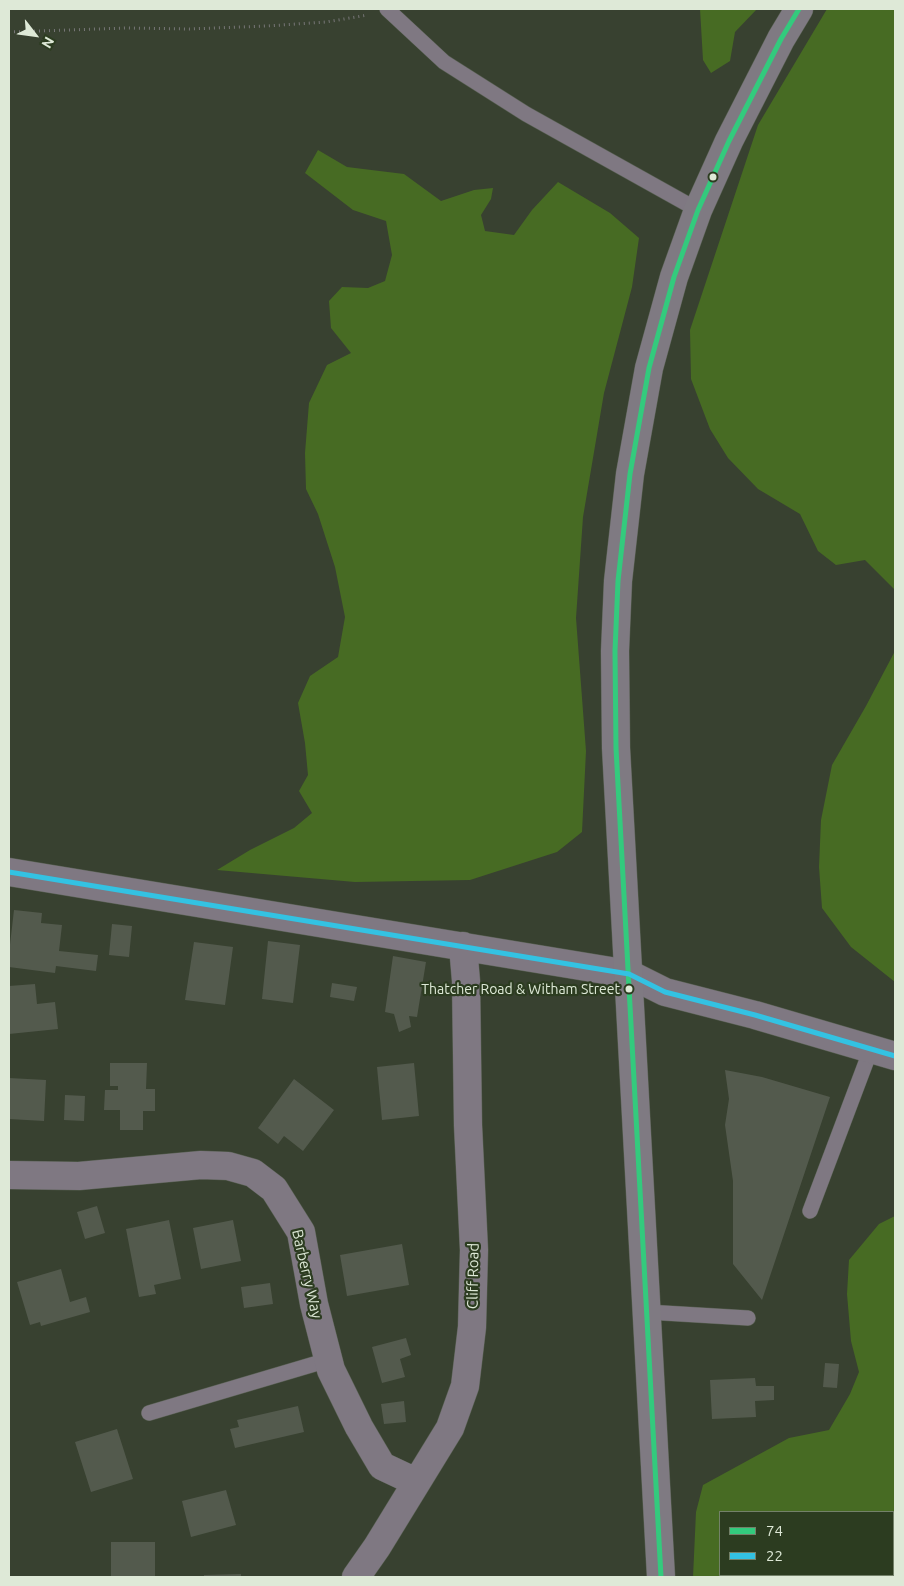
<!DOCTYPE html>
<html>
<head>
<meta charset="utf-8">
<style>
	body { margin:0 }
	#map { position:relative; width:904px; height:1586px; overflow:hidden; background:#384130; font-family:Ubuntu,sans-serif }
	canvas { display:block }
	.frame { position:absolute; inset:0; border:10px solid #dee9d7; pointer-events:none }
	.legend { position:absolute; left:719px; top:1511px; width:175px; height:65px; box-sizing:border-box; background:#2c3c20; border:1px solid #738169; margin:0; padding:6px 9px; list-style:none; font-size:15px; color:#dee9d7 }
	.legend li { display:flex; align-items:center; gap:10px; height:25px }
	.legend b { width:25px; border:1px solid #738169 }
	.north { position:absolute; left:10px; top:10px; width:50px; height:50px; -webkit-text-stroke:4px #2c3c20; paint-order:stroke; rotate:120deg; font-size:14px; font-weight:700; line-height:20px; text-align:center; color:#dee9d7 }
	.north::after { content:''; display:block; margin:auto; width:18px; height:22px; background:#dee9d7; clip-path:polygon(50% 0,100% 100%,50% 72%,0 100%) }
</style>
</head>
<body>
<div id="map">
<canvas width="904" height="1586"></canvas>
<div class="frame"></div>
<ul class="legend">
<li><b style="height:6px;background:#33ca7d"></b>74</li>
<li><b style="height:6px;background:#33c2e2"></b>22</li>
</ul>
<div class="north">N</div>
</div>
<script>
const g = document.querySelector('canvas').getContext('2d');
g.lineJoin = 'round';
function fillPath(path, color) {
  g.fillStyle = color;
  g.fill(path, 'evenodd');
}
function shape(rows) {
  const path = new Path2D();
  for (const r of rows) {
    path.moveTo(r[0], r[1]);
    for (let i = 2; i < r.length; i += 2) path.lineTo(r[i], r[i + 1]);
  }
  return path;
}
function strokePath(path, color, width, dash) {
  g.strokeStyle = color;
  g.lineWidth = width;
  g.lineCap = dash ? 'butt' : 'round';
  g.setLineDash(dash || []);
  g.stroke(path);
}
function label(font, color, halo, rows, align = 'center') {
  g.font = font + ' Ubuntu,sans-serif';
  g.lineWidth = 4.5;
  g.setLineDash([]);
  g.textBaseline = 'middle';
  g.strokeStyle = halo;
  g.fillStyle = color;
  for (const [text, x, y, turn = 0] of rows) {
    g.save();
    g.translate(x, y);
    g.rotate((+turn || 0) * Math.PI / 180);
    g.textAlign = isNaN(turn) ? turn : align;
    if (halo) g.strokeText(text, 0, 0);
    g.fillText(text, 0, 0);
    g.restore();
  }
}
fillPath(shape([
	[700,9,757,9,735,32,730,61,711,73,703,60],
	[827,9,895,9,895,590,865,560,836,565,818,551,800,514,758,489,728,458,710,429,691,379,690,330,758,125],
	[318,150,347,167,404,174,441,201,474,190,493,188,491,199,481,215,485,231,514,235,532,210,558,182,610,213,639,238,632,287,604,393,583,517,576,618,586,751,582,832,557,852,470,880,355,882,217,870,250,850,294,828,312,813,299,791,308,775,305,743,298,703,310,676,338,657,345,617,335,567,318,514,306,489,305,453,309,403,327,365,351,353,331,328,329,301,342,287,368,288,385,281,392,255,386,221,353,210,305,173],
	[895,651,895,982,851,947,822,908,819,867,821,820,832,765,866,706],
	[895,1216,895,1577,693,1577,696,1512,703,1485,789,1438,829,1430,850,1394,859,1372,851,1341,847,1294,849,1260,879,1224],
	[893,1512,893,1575,720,1575,720,1512]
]), '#476b23');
fillPath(shape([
	[14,910,42,913,41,923,62,925,59,951,98,955,96,971,56,966,55,973,9,967,9,953],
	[112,924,132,926,129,957,109,955],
	[268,941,300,945,293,1003,262,999],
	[194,942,233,947,225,1005,185,1000],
	[393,956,426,962,417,1017,409,1016,411,1027,399,1032,394,1014,385,1012],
	[332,983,357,987,354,1001,330,997],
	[35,984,37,1004,55,1002,58,1029,9,1034,9,986],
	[110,1063,147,1063,146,1089,155,1089,155,1111,143,1111,143,1130,120,1130,120,1110,104,1110,105,1090,118,1090,118,1086,110,1086],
	[414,1063,419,1116,382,1120,377,1067],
	[725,1070,762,1077,830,1097,762,1300,733,1264,733,1181,725,1125,729,1099],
	[9,1078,46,1080,44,1121,9,1119],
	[294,1079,334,1110,303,1151,284,1136,278,1144,258,1128],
	[65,1095,85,1096,84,1121,64,1120],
	[97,1206,105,1233,85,1239,77,1212],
	[169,1220,181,1279,154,1285,156,1294,139,1297,126,1229],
	[233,1220,241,1261,201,1269,193,1228],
	[402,1244,409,1285,347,1296,340,1255],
	[61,1269,70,1302,86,1297,90,1312,41,1326,40,1322,30,1325,17,1282],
	[270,1283,273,1304,244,1308,241,1287],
	[406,1338,411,1355,400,1359,405,1377,382,1383,372,1347],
	[825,1363,839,1364,837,1388,823,1387],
	[755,1378,756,1386,774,1386,774,1400,755,1401,756,1417,712,1419,710,1380],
	[404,1401,406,1422,384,1424,381,1404],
	[298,1406,304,1432,235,1448,230,1429,239,1427,237,1420],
	[117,1429,133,1479,91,1492,75,1442],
	[226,1490,236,1525,191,1537,182,1501],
	[111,1542,155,1542,155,1577,111,1577],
	[241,1574,241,1577,204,1577,204,1575]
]), '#535a4d');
const service = shape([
	[387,9,444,62,526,114,698,210],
	[810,1211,871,1049],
	[647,1312,748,1318],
	[149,1413,328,1360]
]);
const minor = shape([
	[9,872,629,974,665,992,755,1015,895,1056],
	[9,1175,79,1176,201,1165,228,1166,253,1173,274,1189,301,1232,314,1304,331,1370,359,1427,382,1466,416,1482],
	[356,1577,377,1547,450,1428,465,1386,472,1327,474,1250,468,1125,466,981,463,946]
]);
const secondary = shape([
	[661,1577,616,748,615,651,618,581,630,474,649,368,674,277,698,210,729,141,781,39,799,9]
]);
strokePath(service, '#565e50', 16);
strokePath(minor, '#565e50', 29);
strokePath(secondary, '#565e50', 29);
strokePath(shape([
	[9,32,127,28,189,29,267,26,326,22,368,15]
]), '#777677', 3, [1, 4]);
strokePath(service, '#7f7882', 15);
strokePath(minor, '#7f7882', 28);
strokePath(secondary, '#7f7a82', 28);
strokePath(shape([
	[661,1577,616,748,615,651,618,581,630,474,649,368,674,277,698,210,729,141,781,39,799,9]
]), '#33ca7d', 5);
strokePath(shape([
	[9,872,629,974,665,992,755,1015,895,1056]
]), '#33c2e2', 5);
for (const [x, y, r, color] of [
	[713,177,4.5,"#dee9d7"],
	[629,989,4.5,"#dee9d7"]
]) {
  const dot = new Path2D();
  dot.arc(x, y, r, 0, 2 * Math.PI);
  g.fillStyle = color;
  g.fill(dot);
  strokePath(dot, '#2c3c20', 2);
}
label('14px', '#dee9d7', '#2c3c20', [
	["Thatcher Road & Witham Street",620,989]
], 'right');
label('15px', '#dee9d7', '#2c3c20', [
	["Barberry Way",307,1274,77],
	["Cliff Road",473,1276,-89]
]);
</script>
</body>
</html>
